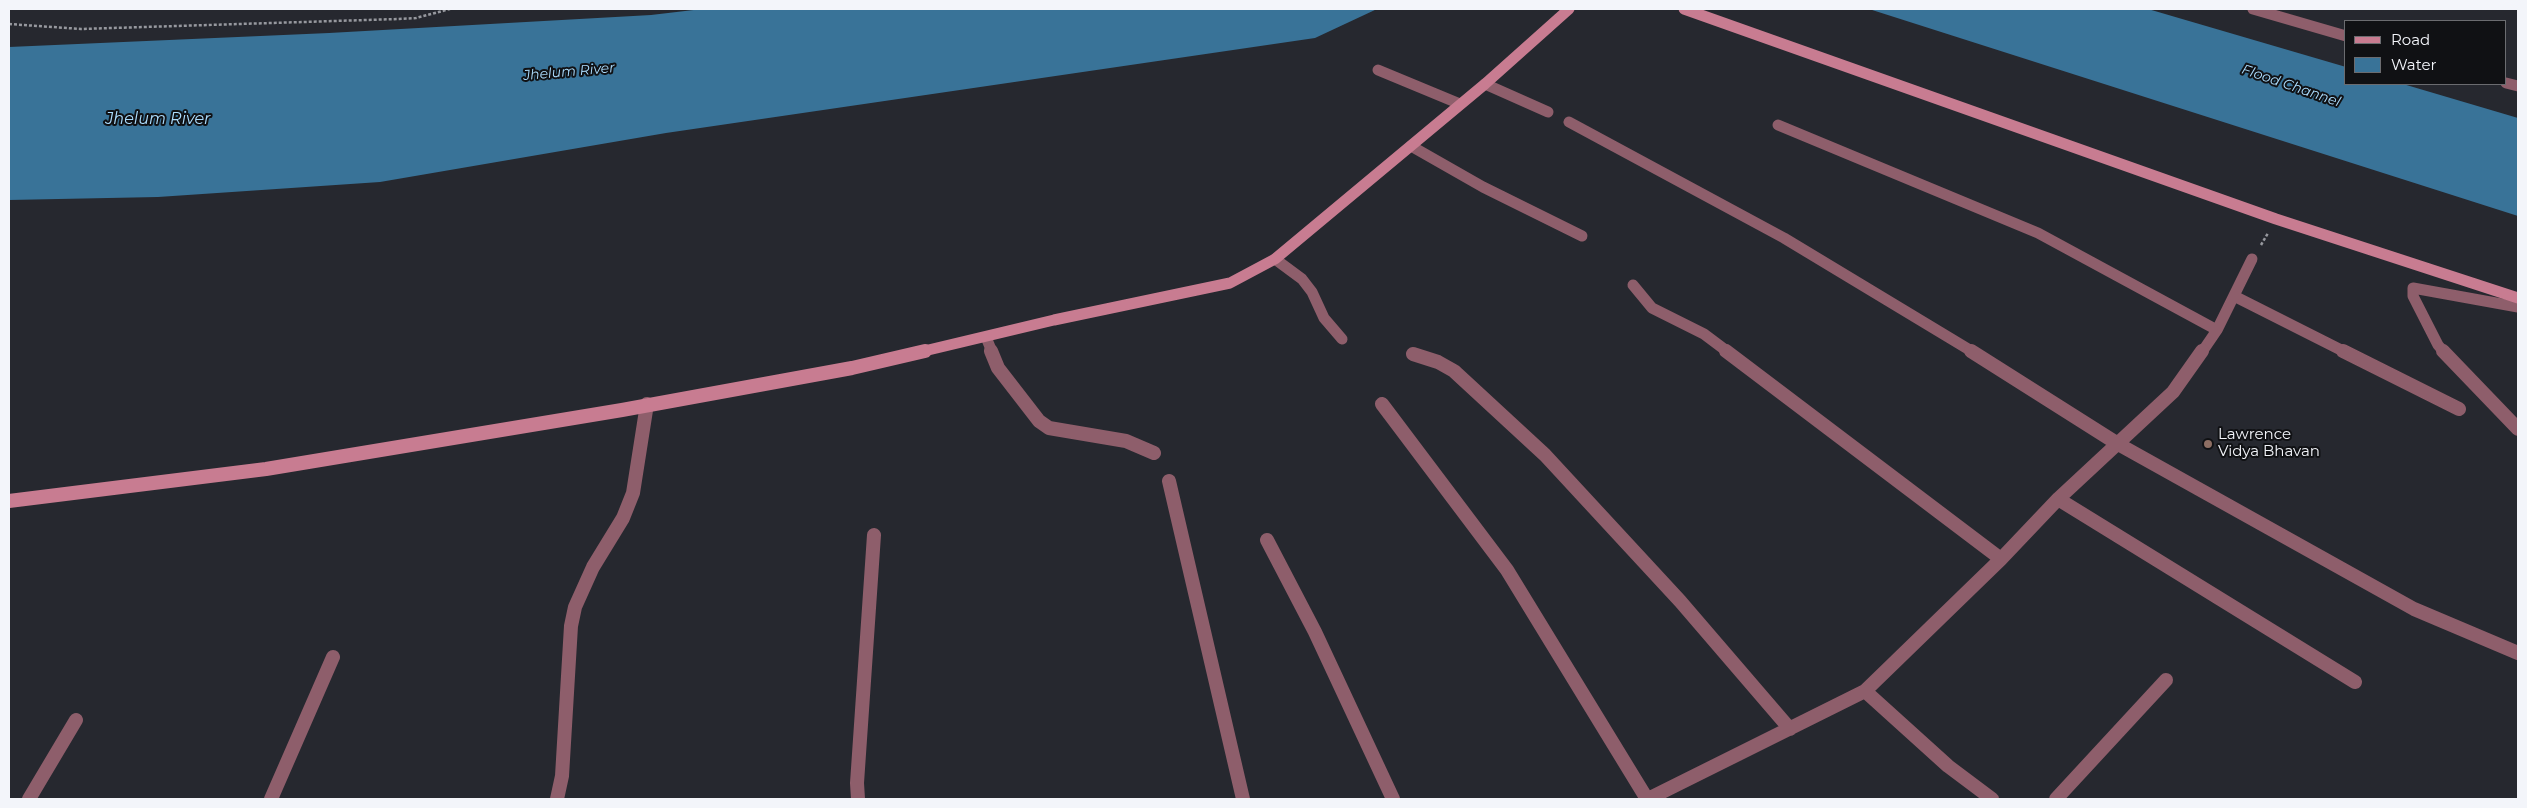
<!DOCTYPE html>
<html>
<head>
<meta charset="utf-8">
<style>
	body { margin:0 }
	#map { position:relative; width:2527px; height:808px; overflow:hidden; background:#26282f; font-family:Montserrat,sans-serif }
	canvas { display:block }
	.frame { position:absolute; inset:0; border:10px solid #f3f5fa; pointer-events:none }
	.legend { position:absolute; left:2344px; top:20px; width:162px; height:65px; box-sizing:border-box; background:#101114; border:1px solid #6b6c70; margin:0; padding:6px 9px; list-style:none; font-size:15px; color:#f3f5fa }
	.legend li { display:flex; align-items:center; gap:10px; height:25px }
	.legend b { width:25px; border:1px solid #6b6c70 }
</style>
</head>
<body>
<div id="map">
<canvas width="2527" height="808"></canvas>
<div class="frame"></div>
<ul class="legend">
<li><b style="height:6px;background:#c87c91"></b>Road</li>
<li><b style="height:14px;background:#397398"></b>Water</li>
</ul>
</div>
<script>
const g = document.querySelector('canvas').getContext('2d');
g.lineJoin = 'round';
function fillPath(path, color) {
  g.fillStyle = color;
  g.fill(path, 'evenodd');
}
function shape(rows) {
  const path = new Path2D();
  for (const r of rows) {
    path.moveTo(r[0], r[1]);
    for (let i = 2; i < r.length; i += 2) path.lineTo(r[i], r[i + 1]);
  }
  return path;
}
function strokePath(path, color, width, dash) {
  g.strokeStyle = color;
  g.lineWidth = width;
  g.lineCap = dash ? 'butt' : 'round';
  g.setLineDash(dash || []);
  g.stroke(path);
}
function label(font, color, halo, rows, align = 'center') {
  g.font = font + ' Montserrat,sans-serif';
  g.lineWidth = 4;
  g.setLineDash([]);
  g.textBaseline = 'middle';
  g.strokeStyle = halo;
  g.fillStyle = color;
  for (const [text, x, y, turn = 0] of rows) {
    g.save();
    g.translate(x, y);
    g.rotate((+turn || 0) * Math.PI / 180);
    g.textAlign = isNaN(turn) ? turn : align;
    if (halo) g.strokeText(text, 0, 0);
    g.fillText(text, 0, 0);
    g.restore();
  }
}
fillPath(shape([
	[702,9,1377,9,1315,38,666,133,380,182,158,197,9,200,9,47,329,33,651,15],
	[1869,9,2148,9,2346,67,2346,84,2403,84,2518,118,2518,216]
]), '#397398');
strokePath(shape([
	[9,24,81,29,398,19,416,18,450,9],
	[2261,245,2268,233]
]), '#96989e', 2.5, [3, 2]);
strokePath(shape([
	[2253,9,2346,36],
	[1378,70,1460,104],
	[2506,83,2518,86],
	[1485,84,1548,112],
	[1569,122,1784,238,1973,352],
	[1778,125,2038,233,2217,330],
	[1411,146,1483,187,1582,236],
	[1275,259,1302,279,1312,292,1324,318,1342,339],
	[1633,285,1652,308,1704,334,1728,352],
	[2234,296,2345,352],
	[986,337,992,352],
	[2202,352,2217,330,2252,259],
	[2444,352,2438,345,2413,296,2413,288,2518,307]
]), '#8e5e6b', 11);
strokePath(shape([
	[991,351,998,368,1039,421,1049,428,1126,441,1154,453],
	[1726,351,2001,559],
	[1971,351,2118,444,2414,609,2518,653],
	[2343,351,2459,409],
	[2443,351,2518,429],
	[1413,354,1438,362,1454,371,1545,455,1680,601,1790,729],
	[1382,404,1507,570,1647,799],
	[1169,481,1243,799],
	[2058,499,2355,682],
	[1267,540,1315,632,1393,799],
	[1865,691,1948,766,1992,799],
	[29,799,76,720],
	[271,799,333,657],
	[557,799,562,776,571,626,575,607,593,567,623,518,633,493,647,404],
	[858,799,857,783,874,535],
	[1648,799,1865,691,2001,559,2058,499,2173,392,2202,351],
	[2056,799,2166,680]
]), '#8e5e6b', 14);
strokePath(shape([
	[1684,9,2276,219,2518,298],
	[920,352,1054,320,1230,283,1275,259,1485,84,1569,9]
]), '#c87c91', 11);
strokePath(shape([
	[9,501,266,469,622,410,852,368,925,351]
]), '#c87c91', 14);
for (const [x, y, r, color] of [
	[2208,444,5,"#8d6e63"]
]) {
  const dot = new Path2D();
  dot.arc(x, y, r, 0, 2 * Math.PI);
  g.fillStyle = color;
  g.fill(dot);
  strokePath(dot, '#101114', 2);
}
label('italic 14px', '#acddfe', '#101114', [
	["Jhelum River",569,72,-5],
	["Flood Channel",2291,86,19]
]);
label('15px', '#f3f5fa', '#101114', [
	["Lawrence",2218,435],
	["Vidya Bhavan",2218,452]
], 'left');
label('italic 16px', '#acddfe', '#101114', [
	["Jhelum River",158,119]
]);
</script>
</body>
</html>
